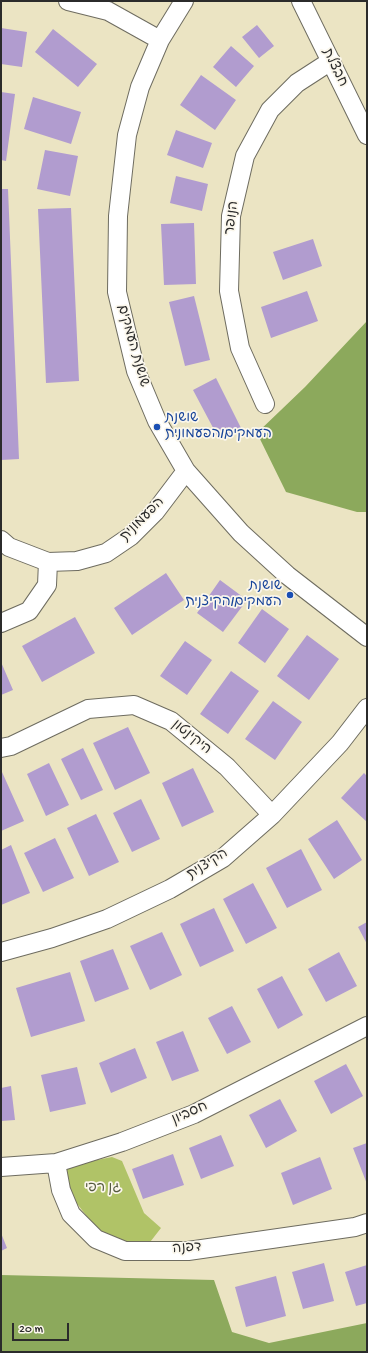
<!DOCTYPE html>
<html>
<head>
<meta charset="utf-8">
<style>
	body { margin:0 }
	#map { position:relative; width:368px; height:1353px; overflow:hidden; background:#ebe4c3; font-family:"Gochi Hand",sans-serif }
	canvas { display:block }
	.frame { position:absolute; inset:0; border:2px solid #2b2b2b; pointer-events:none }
	.scale { position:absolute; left:12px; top:1323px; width:57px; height:18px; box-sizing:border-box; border:2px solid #2b2b2b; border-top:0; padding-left:5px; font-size:12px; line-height:14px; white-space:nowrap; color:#2b2b2b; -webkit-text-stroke:3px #fbf7ec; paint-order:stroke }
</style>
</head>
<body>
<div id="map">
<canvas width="368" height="1353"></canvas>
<div class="frame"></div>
<div class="scale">20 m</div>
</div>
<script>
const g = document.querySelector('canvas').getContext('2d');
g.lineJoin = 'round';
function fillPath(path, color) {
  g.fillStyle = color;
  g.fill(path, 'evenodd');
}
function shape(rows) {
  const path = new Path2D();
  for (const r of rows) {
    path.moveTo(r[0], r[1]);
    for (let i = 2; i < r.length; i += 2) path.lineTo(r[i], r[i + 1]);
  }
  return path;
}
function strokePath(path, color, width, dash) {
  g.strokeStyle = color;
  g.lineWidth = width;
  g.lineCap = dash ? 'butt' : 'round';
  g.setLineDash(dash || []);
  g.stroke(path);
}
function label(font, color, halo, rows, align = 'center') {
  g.font = font + ' "Gochi Hand","Playpen Sans Hebrew",sans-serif';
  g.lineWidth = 3.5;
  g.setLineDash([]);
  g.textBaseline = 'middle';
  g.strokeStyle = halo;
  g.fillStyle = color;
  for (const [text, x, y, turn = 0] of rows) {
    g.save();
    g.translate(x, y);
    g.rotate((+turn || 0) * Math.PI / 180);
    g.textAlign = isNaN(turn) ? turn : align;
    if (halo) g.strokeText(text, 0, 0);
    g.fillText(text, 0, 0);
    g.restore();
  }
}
fillPath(shape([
	[112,1157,122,1161,144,1213,161,1228,147,1246,109,1245,75,1201,62,1167]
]), '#b0c367');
fillPath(shape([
	[367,321,367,512,357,512,286,492,257,433,305,387],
	[1,1275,214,1280,232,1332,269,1343,367,1323,367,1352,1,1352]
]), '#8ca95c');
fillPath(shape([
	[257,25,274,46,259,58,242,37],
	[1,28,27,32,22,67,1,64],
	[53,29,97,64,78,87,35,52],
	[231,46,254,66,236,87,213,67],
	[201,75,236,100,215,130,180,105],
	[1,92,15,94,6,161,1,160],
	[33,97,81,112,71,144,24,129],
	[176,130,212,143,203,168,167,155],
	[45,150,78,156,70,196,37,189],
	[176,176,208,184,202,211,170,203],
	[1,189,8,189,19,459,1,460],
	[71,208,79,381,46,383,38,209],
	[194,223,196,284,164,285,161,224],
	[313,239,322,266,283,280,273,252],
	[307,291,318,321,271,338,261,307],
	[194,296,210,360,185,366,169,302],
	[216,378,241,428,219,439,193,390],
	[166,573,184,600,132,635,114,608],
	[220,580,247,600,223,632,197,613],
	[262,609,289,629,265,663,238,643],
	[75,617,95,653,42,682,22,646],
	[307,635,339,659,309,700,277,676],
	[185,641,212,660,187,695,160,676],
	[1,662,13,690,1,695],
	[231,671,259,691,228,734,200,714],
	[273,701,302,722,275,760,245,739],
	[128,727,150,773,115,790,93,743],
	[83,748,103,790,81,800,61,759],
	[49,763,69,805,46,816,27,774],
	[193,768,214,812,182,827,162,783],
	[2,772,24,821,1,831,1,773],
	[364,773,367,776,367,822,341,798],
	[141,799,160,839,132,852,113,813],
	[96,814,119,862,89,876,67,828],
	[337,820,362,860,334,879,308,839],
	[55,838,74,878,43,892,24,853],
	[11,845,30,893,1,905,1,850],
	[301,849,322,890,287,908,266,868],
	[253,883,277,928,246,944,223,899],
	[214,908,234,951,200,967,180,924],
	[367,922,367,944,358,927],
	[162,932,182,975,150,990,130,946],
	[113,949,129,989,95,1002,80,961],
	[339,952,357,986,326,1002,308,969],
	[70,972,85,1021,31,1037,16,988],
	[282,976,303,1015,278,1029,257,989],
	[232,1006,251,1042,227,1054,208,1018],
	[183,1031,199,1071,172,1081,156,1042],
	[135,1048,147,1078,111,1093,99,1063],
	[346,1064,363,1096,331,1114,314,1081],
	[77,1067,86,1104,50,1112,41,1075],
	[11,1086,15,1120,1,1121,1,1088],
	[280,1099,297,1131,266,1148,249,1115],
	[221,1135,234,1166,201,1179,189,1148],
	[367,1143,367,1184,353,1148],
	[173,1154,184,1185,143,1199,132,1169],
	[320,1157,332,1189,293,1205,281,1173],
	[1,1233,7,1248,1,1251],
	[324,1263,334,1301,303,1309,292,1272],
	[367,1265,367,1303,356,1306,345,1272],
	[276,1276,286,1316,246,1327,235,1287]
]), '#b19ccf');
const street = shape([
	[68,1,108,11,160,40],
	[184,1,160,40,140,87,127,135,118,216,117,292,136,371,157,421,186,471,241,533,287,575,367,637],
	[301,1,367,135],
	[265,404,240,348,229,291,231,216,245,156,270,110,297,83,331,61],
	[1,540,9,547,48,562,77,561,106,553,131,536,155,512,186,471],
	[1,623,29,611,47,585,48,562],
	[1,748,11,746,88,709,134,705,171,721,227,767,272,815],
	[1,952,52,938,107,919,170,889,223,858,272,815,340,743,367,708],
	[56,1163,61,1190,71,1214,96,1239,125,1251,188,1251,355,1227,367,1223],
	[1,1167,56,1163,122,1142,194,1114,367,1026]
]);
strokePath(street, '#6e6c60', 20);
strokePath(street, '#fff', 18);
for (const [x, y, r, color] of [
	[157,427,4,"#1a4fb4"],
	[290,595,4,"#1a4fb4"]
]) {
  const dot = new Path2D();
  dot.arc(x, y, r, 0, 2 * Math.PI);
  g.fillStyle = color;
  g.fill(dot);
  strokePath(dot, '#fbf7ec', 1.5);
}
label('14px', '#2b2b2b', '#fbf7ec', [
	["חבצלת",334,68,64],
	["הנופר",233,218,-83],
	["שושנת העמקים",132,346,74],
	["הפעמונית",143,520,-45],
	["היקינטון",191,738,39],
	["הקיצנית",208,865,-32],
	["חסביון",190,1114,-24],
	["דפנה",187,1249,-4]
]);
label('14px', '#164399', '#fbf7ec', [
	["שושנת",165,419],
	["העמקים/הפעמונית",165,435],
	["שושנת",282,587,"right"],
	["העמקים/הקיצנית",282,603,"right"]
], 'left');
label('14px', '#53593d', '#fbf7ec', [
	["גן רפי",103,1189]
]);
</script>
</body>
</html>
